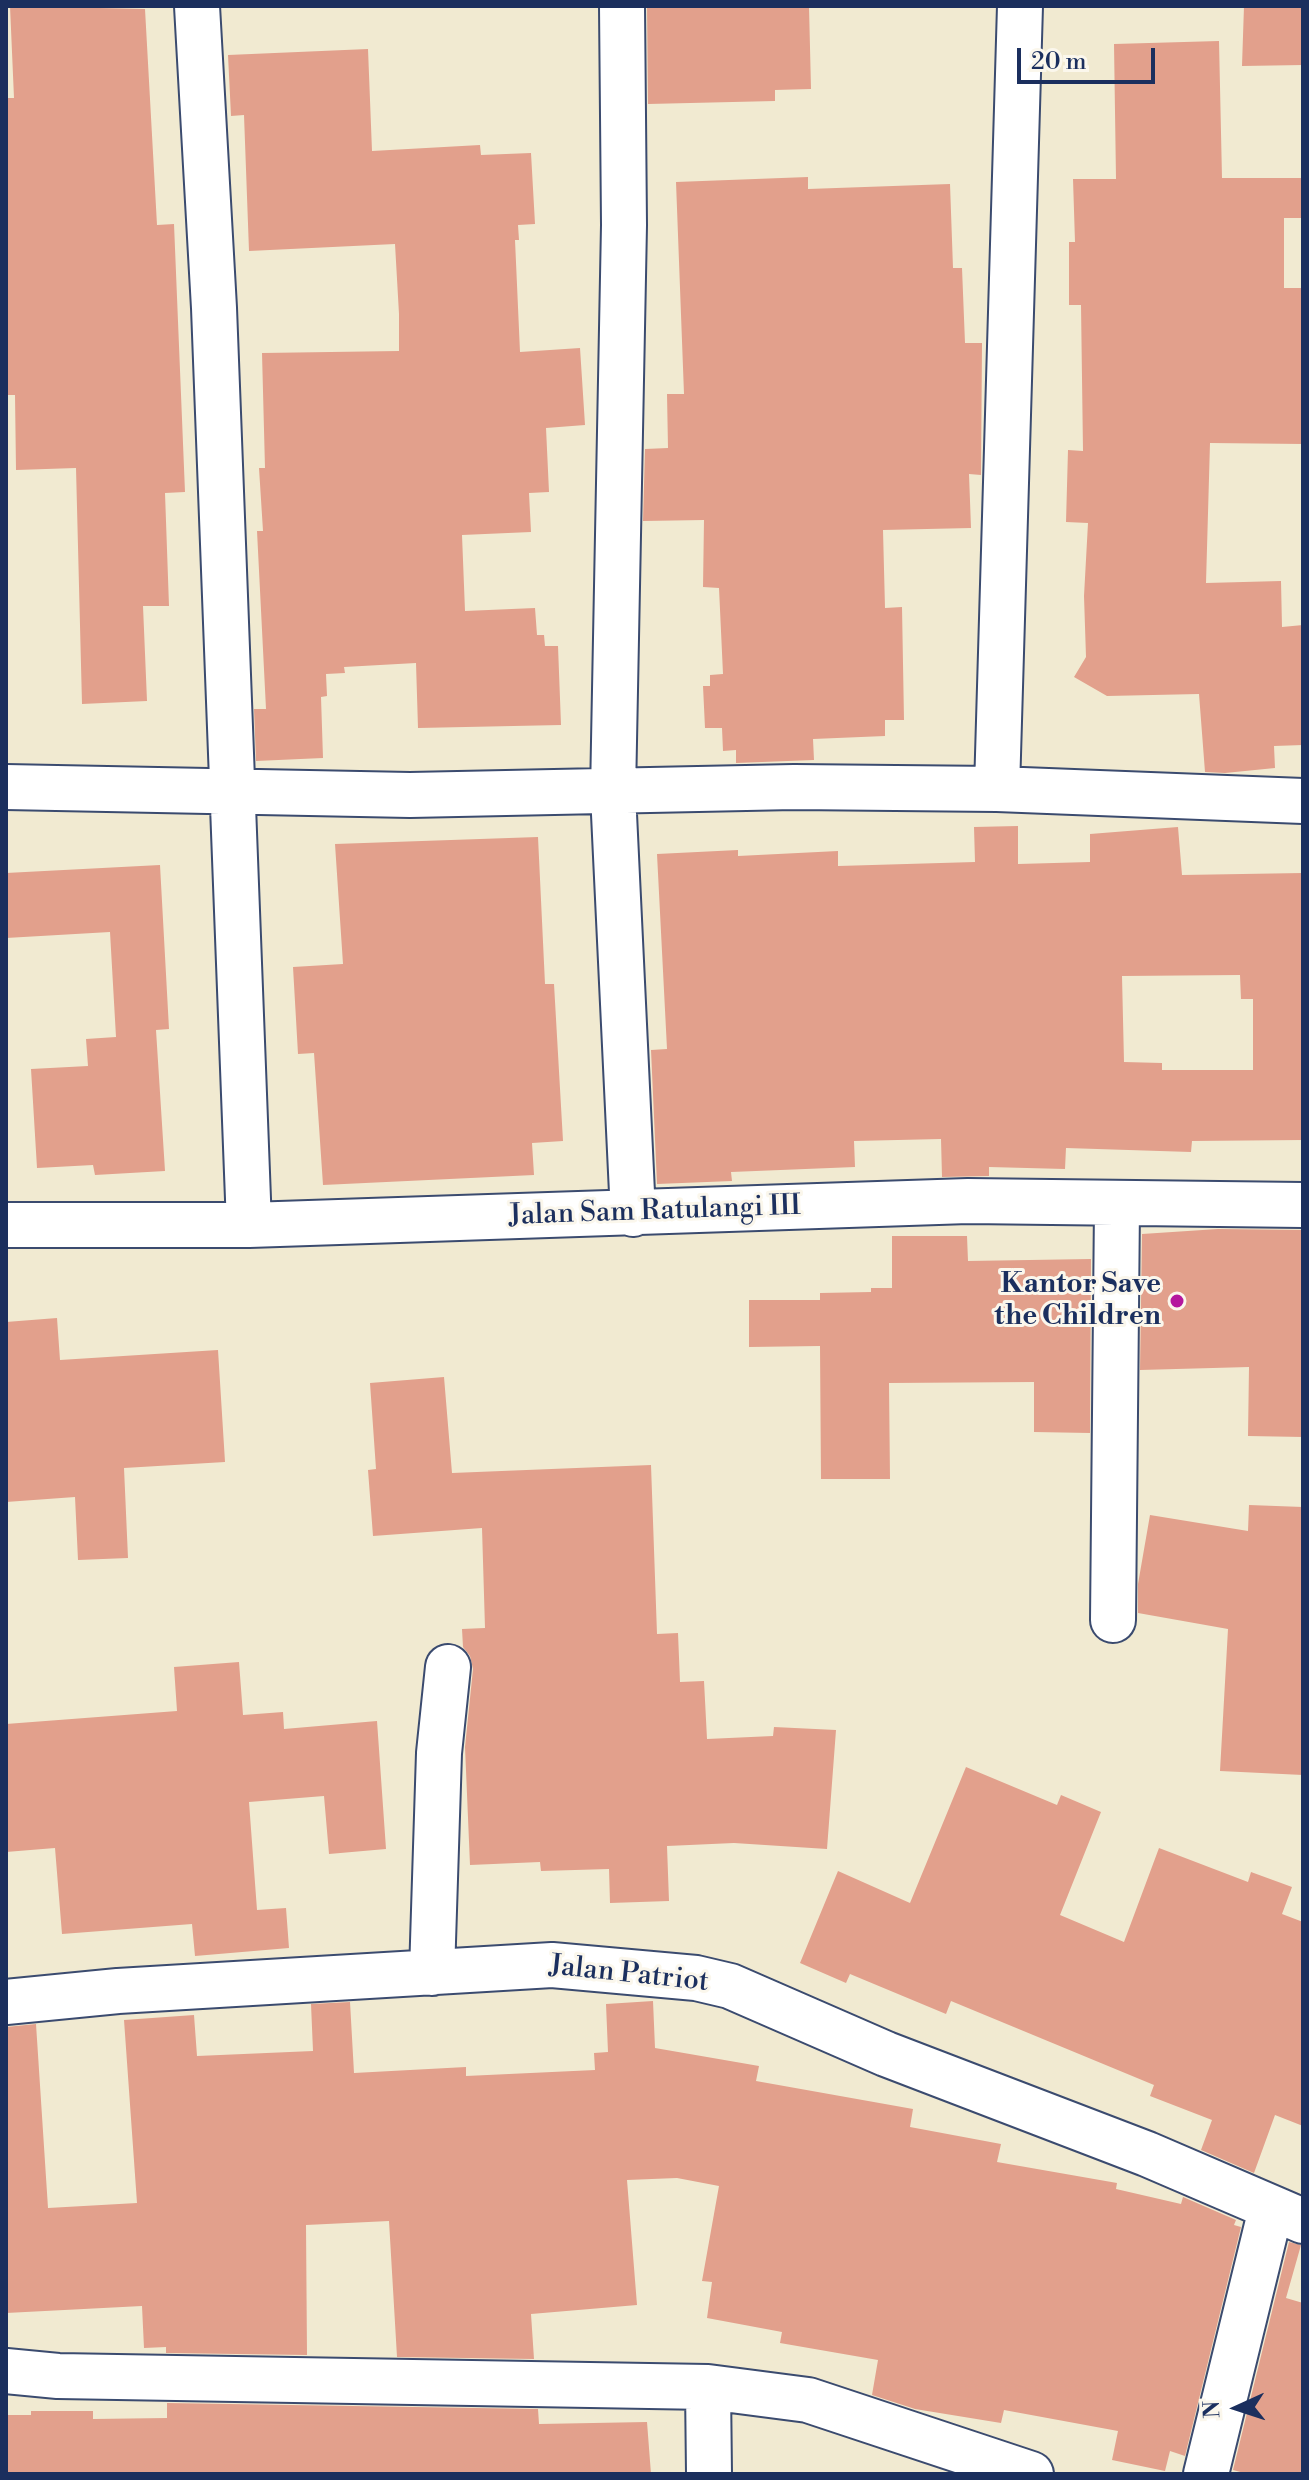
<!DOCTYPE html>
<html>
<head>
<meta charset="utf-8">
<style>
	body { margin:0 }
	#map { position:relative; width:1309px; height:2480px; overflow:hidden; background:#f1ead1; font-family:"Libre Bodoni",serif }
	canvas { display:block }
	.frame { position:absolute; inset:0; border:8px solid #1b2f5e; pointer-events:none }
	.north { position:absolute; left:1197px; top:2368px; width:80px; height:80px; -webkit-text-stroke:6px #fbf7ec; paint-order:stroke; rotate:267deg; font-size:22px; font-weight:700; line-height:32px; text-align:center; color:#1b2f5e }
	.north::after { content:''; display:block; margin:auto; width:28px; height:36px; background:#1b2f5e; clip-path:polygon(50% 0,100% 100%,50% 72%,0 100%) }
	.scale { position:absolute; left:1017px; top:48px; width:138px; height:36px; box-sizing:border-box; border:4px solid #1b2f5e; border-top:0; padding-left:10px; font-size:24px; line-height:28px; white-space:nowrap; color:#1b2f5e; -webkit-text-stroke:6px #fbf7ec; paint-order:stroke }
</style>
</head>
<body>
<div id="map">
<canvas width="1309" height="2480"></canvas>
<div class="frame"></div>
<div class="north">N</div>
<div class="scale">20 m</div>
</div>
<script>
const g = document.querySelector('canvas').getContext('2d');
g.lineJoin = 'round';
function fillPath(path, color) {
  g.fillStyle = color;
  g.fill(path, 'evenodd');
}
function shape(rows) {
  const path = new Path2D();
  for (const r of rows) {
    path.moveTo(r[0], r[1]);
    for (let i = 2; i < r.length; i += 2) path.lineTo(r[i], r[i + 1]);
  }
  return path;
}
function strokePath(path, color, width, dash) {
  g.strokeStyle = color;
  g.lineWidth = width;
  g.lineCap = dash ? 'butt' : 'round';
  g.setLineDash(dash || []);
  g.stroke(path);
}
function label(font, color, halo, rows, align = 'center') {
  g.font = font + ' "Libre Bodoni",serif';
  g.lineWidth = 6;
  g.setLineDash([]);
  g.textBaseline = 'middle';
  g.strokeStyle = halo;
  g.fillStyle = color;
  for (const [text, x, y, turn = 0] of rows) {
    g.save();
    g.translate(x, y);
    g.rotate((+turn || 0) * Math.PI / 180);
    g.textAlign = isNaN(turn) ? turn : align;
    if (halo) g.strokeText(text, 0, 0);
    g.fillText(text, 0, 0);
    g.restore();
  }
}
fillPath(shape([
	[10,6,145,9,157,225,174,224,185,492,165,493,169,606,143,606,147,701,82,704,76,468,16,470,15,395,6,395,6,98,14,98],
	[647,6,809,6,811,89,775,90,775,101,648,104],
	[1244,6,1303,6,1303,65,1242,66],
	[1219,41,1222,178,1303,178,1303,218,1284,218,1284,288,1303,288,1303,444,1210,443,1206,583,1281,581,1282,627,1303,625,1303,745,1274,746,1275,768,1225,773,1205,772,1199,694,1107,696,1074,677,1086,657,1084,596,1088,523,1066,522,1068,450,1083,451,1081,305,1069,305,1069,242,1075,242,1073,179,1116,179,1114,44],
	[368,49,372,151,480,145,481,155,531,153,535,224,518,225,519,240,515,240,520,352,580,348,585,425,546,428,549,492,529,493,531,532,462,535,465,611,535,608,537,635,544,635,545,646,558,646,561,725,418,728,416,663,344,667,345,673,326,674,327,696,321,697,323,758,256,761,254,709,266,709,257,531,263,531,259,468,265,468,262,353,399,351,399,314,395,244,249,251,244,115,231,116,228,55],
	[808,177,808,189,950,184,953,268,962,268,965,343,982,343,981,475,969,474,971,528,883,530,885,608,902,607,904,720,885,720,885,736,813,739,814,760,736,763,736,750,723,751,722,728,705,728,703,686,710,686,710,675,723,674,719,588,703,587,704,520,643,521,645,449,668,448,667,394,684,394,676,182],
	[1018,826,1018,864,1090,862,1090,834,1178,827,1182,875,1303,873,1303,1140,1192,1141,1191,1152,1066,1148,1065,1169,989,1167,989,1176,942,1177,941,1139,854,1141,855,1167,731,1172,732,1181,657,1184,651,1050,667,1049,657,854,738,850,738,856,838,851,838,866,975,862,974,827],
	[1240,975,1241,999,1253,999,1253,1070,1162,1070,1162,1063,1124,1062,1122,976],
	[538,837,545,984,554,984,563,1141,532,1143,534,1175,323,1185,314,1053,298,1054,293,967,343,964,335,844],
	[160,865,169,1029,156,1030,165,1171,95,1175,93,1165,37,1168,31,1069,88,1066,86,1039,116,1037,110,932,6,938,6,873],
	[1218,1229,1303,1230,1303,1437,1248,1436,1249,1367,1140,1370,1142,1234],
	[892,1236,967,1236,968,1261,1091,1259,1090,1433,1034,1432,1034,1382,889,1383,890,1479,821,1479,820,1346,749,1347,749,1300,820,1300,820,1293,871,1292,871,1288,892,1288],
	[57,1318,60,1360,218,1350,225,1462,124,1468,128,1558,78,1560,75,1497,6,1502,6,1322],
	[444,1377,452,1473,651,1465,657,1634,678,1633,680,1682,704,1681,707,1739,773,1736,774,1727,836,1730,827,1849,734,1843,667,1846,669,1901,610,1903,609,1869,541,1871,540,1862,470,1865,465,1747,473,1669,470,1656,463,1647,462,1629,485,1628,482,1528,373,1536,368,1470,376,1469,370,1383],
	[1249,1505,1303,1507,1303,1775,1220,1771,1228,1629,1138,1613,1138,1584,1150,1515,1248,1531],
	[239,1662,243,1715,283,1712,284,1729,377,1721,386,1849,329,1854,324,1796,249,1802,257,1910,286,1908,289,1948,195,1956,192,1924,62,1934,55,1848,6,1852,6,1724,177,1711,174,1667],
	[966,1767,1057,1805,1061,1795,1101,1812,1060,1915,1124,1942,1159,1848,1248,1882,1251,1872,1292,1887,1282,1914,1303,1922,1303,2126,1275,2115,1254,2173,1201,2150,1212,2120,1150,2096,1154,2085,951,2001,946,2014,850,1974,846,1983,800,1963,838,1871,910,1903],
	[653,2001,655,2048,759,2066,756,2081,913,2109,910,2127,1001,2144,997,2162,1117,2183,1116,2189,1181,2204,1183,2197,1236,2220,1234,2225,1241,2227,1185,2456,1170,2451,1165,2471,1112,2460,1118,2431,1004,2410,1001,2423,915,2409,872,2395,878,2360,780,2343,782,2332,707,2318,712,2282,702,2281,719,2186,677,2178,627,2180,637,2305,531,2314,534,2359,397,2357,389,2221,306,2225,307,2355,166,2353,166,2347,144,2348,142,2306,6,2313,6,2027,36,2024,48,2208,137,2203,124,2020,194,2015,197,2056,313,2051,311,2004,350,2002,354,2073,466,2067,466,2076,595,2070,594,2053,608,2052,606,2004],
	[1289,2242,1301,2245,1286,2298,1303,2303,1303,2474,1248,2474,1233,2470],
	[167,2403,538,2409,539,2424,647,2422,651,2474,6,2474,6,2415,31,2415,31,2411,93,2411,93,2419,167,2418]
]), '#e2a08c');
const minor = shape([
	[197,6,214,308,249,1225],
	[622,6,624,225,613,793,633,1214],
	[6,787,410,795,794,787,997,789,1303,801],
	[997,789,1020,6],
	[6,1225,249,1225,968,1201,1303,1205],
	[1113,1620,1117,1206],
	[432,1973,439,1753,448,1667],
	[6,2002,118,1991,552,1965,696,1978,730,1986,886,2054,1147,2154,1303,2221],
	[6,2371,58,2376,708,2387,808,2400,1031,2474],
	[708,2387,709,2474],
	[1206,2474,1271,2209]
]);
strokePath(minor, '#3b4b6f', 48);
strokePath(minor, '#fff', 44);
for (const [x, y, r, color] of [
	[1177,1301,8,"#b5179e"]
]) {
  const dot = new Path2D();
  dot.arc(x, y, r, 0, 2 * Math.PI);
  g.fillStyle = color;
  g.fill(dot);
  strokePath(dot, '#fbf7ec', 3);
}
label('28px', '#1b2f5e', '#fbf7ec', [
	["Jalan Sam Ratulangi III",655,1212,-2],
	["Jalan Patriot",629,1975,6]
]);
label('bold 28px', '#1b2f5e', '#fbf7ec', [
	["Kantor Save",1161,1285],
	["the Children",1161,1317]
], 'right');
</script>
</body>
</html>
